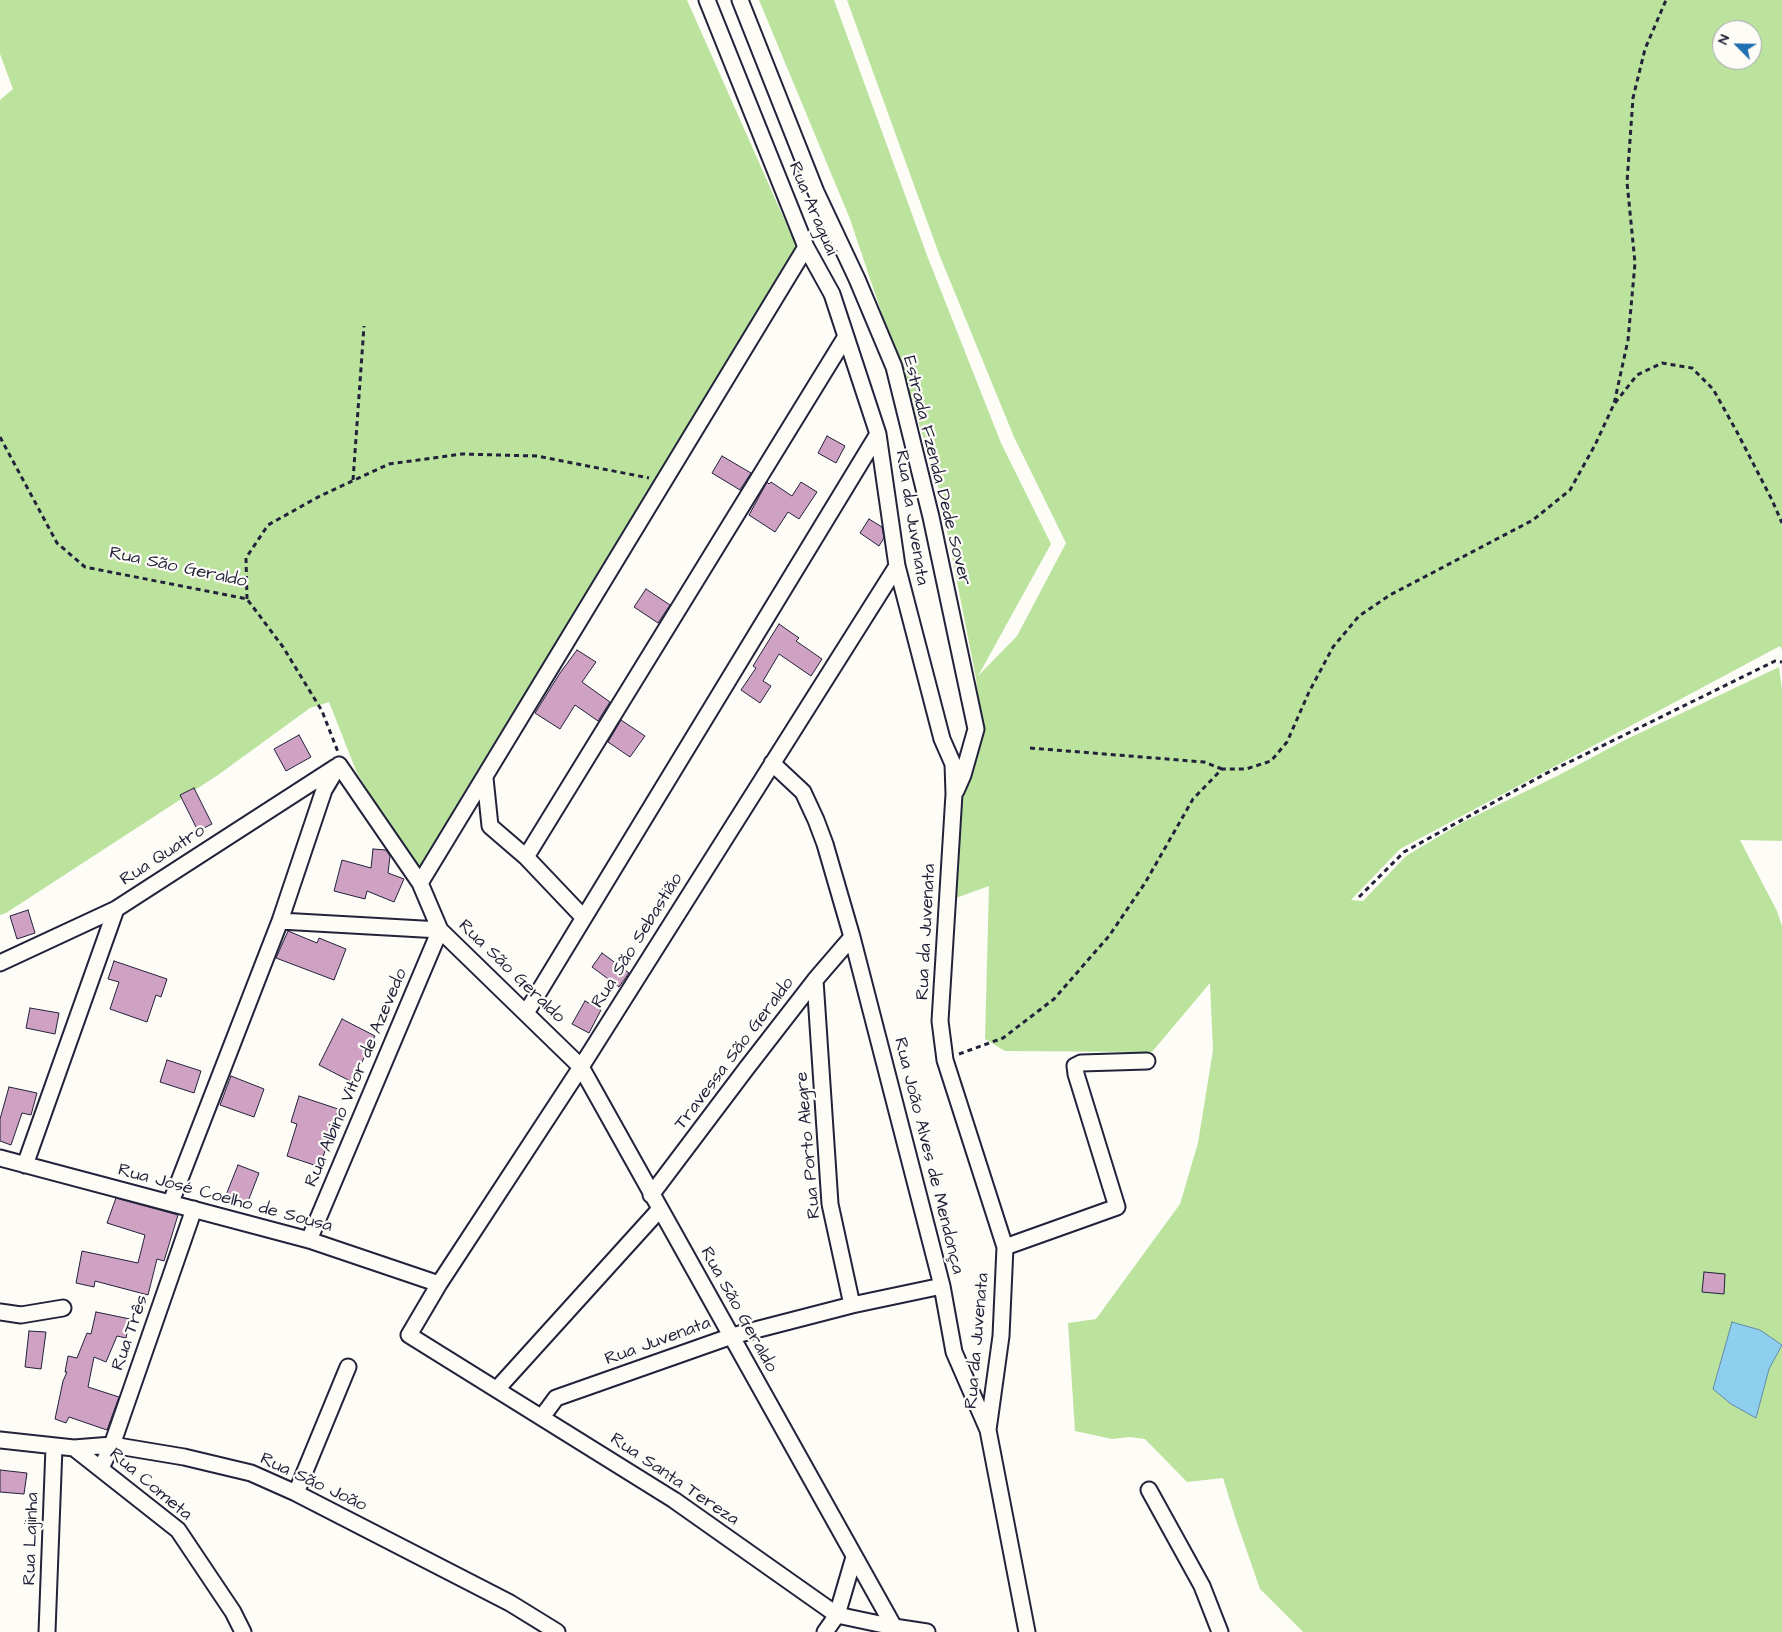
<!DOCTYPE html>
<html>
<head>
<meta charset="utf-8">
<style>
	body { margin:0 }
	#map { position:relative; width:1782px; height:1632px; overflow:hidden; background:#fdfcf7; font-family:"Architects Daughter",sans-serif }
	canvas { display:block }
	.north { position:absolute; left:1712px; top:20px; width:50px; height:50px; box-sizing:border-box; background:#fdfcf7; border:1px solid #a5a5ac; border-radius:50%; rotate:293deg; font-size:14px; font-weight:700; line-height:20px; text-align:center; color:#22223b }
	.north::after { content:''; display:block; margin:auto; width:18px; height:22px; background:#1f6fb2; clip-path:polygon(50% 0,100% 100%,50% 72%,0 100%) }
</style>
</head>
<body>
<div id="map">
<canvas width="1782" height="1632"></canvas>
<div class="north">N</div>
</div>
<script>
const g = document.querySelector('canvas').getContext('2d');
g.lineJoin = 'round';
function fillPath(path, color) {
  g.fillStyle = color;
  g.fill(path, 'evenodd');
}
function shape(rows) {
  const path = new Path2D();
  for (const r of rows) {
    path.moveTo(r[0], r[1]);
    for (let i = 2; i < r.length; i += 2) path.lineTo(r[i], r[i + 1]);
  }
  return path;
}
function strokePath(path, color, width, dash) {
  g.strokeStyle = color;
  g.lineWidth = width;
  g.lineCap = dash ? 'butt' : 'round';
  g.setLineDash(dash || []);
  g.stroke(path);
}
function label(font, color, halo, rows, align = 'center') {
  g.font = font + ' "Architects Daughter",sans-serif';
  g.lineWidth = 4.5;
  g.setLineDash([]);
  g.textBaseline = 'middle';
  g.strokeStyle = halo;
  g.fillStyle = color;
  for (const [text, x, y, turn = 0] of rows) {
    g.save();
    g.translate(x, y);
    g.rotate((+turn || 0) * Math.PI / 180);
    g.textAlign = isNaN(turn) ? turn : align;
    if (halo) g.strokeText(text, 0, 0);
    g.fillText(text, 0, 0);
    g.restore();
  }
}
fillPath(shape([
	[0,0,687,0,797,248,655,487,537,680,417,870,357,773,329,702,310,708,218,775,6,913,0,915,0,100,13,89,0,54],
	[759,0,834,0,928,258,1001,443,1051,544,978,676,1017,636,1066,543,1014,437,939,254,847,0,1782,0,1782,650,1780,646,1400,849,1351,900,1363,901,1406,856,1463,822,1557,776,1625,740,1779,667,1782,689,1782,841,1740,840,1777,911,1782,926,1782,1632,1303,1632,1260,1589,1235,1517,1223,1478,1187,1482,1145,1439,1130,1437,1112,1439,1075,1431,1068,1323,1096,1319,1180,1204,1198,1143,1213,1050,1210,983,1152,1052,1005,1051,985,1039,989,886,953,899,963,794,981,728,976,678,936,475,850,219],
	[1722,30,1752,30,1752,60,1722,60]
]), '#bbe39e');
const water = shape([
	[1732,1322,1760,1330,1782,1345,1769,1369,1756,1418,1731,1404,1713,1389,1732,1322]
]);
fillPath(water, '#8ecfef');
strokePath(water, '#638aa7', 1);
const building = shape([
	[827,436,845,446,836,463,818,453,827,436],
	[722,456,751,473,740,490,712,473,722,456],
	[767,482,769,484,771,482,792,496,801,482,817,492,799,519,788,512,775,532,749,515,767,482],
	[869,519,882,527,884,538,879,546,860,533,869,519],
	[646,589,670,605,658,623,634,607,646,589],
	[779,624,799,638,796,641,822,659,811,676,779,654,763,681,771,686,760,703,741,690,756,668,753,666,779,624],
	[577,650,596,662,582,682,610,702,598,721,575,705,560,729,535,713,560,673,577,650],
	[621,720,645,736,630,757,608,742,621,720],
	[299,735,311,757,286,771,274,749,299,735],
	[194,788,212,824,198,831,180,795,194,788],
	[373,849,386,850,390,856,388,873,404,879,394,902,367,891,365,899,334,891,342,860,371,868,373,849],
	[28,910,35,933,17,939,10,916,28,910],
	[288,931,317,943,319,938,346,949,334,980,276,958,288,931],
	[602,953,629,973,619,987,592,967,602,953],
	[114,961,167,979,161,997,156,995,147,1022,110,1009,119,982,108,979,114,961],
	[585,1001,601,1010,589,1033,572,1024,585,1001],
	[30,1008,59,1013,55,1034,26,1028,30,1008],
	[342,1019,375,1036,352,1082,319,1065,342,1019],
	[167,1060,201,1071,194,1093,160,1082,167,1060],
	[231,1076,264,1089,254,1117,220,1105,231,1076],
	[9,1087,37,1093,31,1115,22,1113,11,1145,0,1141,0,1119,9,1087],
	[299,1096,338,1109,320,1167,287,1156,297,1124,291,1122,299,1096],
	[238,1165,259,1173,247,1204,226,1195,238,1165],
	[116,1198,178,1215,164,1261,157,1259,148,1295,95,1281,94,1287,76,1283,82,1251,138,1263,145,1235,107,1223,116,1198],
	[1704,1272,1725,1274,1724,1294,1702,1292,1704,1272],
	[96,1312,130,1319,126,1338,117,1336,106,1362,94,1357,88,1387,119,1397,107,1430,69,1417,66,1423,55,1419,63,1381,67,1372,65,1372,68,1356,77,1358,87,1333,91,1334,96,1312],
	[29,1331,46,1332,41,1369,25,1367,29,1331],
	[0,1470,27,1473,24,1494,0,1492,0,1470]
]);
fillPath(building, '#cfa1c3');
strokePath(building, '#22223b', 1);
const street = shape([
	[707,0,806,247,832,294,878,434,897,566,942,739,953,764,954,794,940,1021,945,1060,1005,1247,1001,1336,988,1430],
	[740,0,816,192,857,279,894,367,931,517,976,729,963,775,956,791],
	[897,566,581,1067,439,1284,409,1335,674,1500,837,1615,894,1627,927,1632],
	[772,763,803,792,816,820,825,844,852,937,942,1286,954,1352,988,1430,1027,1632],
	[339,765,420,883,440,930,581,1067,894,1627],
	[485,778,490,826,526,857,583,917],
	[526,857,845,338],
	[420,883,806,247],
	[280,921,440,930,309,1240],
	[0,963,116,909,336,767],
	[815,980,830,1204,852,1305],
	[526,1013,878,434],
	[0,1158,309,1240,439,1284],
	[25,1165,116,909],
	[651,1195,746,1069,815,980,852,937],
	[171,1202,280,921,324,790,339,765],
	[1005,1247,1117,1207,1076,1074,1075,1066,1081,1063,1147,1061],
	[0,1312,21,1315,63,1308],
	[497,1389,660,1209],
	[542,1417,556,1398,732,1336,852,1305,942,1286],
	[0,1440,74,1448,112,1445,184,1457,251,1473,296,1493,510,1603,557,1632],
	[74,1448,178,1530,233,1612,243,1632],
	[101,1468,112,1445,194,1209],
	[1149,1490,1202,1586,1220,1632],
	[296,1493,348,1367],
	[47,1632,54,1447],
	[825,1632,837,1615,854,1557]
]);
strokePath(street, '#22223b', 19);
strokePath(shape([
	[1615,403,1637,375,1662,363,1692,368,1713,389,1737,432,1772,500,1782,523],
	[0,437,57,543,85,567,247,599,283,647,322,711,338,752],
	[353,480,364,326],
	[247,599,246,558,268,525,320,496,389,464,462,454,537,456,649,478],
	[1030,748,1204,762,1222,769],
	[1359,897,1404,852,1545,774,1775,661,1782,662],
	[959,1054,1003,1038,1054,999,1109,936,1145,883,1193,799,1222,769,1246,769,1271,761,1287,742,1309,692,1333,647,1359,616,1390,595,1533,520,1570,490,1595,445,1614,404,1628,340,1635,263,1627,182,1633,98,1645,49,1666,0]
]), '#22223b', 3, [5, 4]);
strokePath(street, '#fdfcf7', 15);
label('18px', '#22223b', '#fdfcf7', [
	["Rua Araguai",812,209,67],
	["Estrada Fzenda Dede Sover",936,471,76],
	["Rua da Juvenata",911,518,81],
	["Rua São Geraldo",178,568,12],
	["Rua Quatro",163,856,-33],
	["Rua da Juvenata",927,932,-87],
	["Rua São Sebastião",638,941,-58],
	["Rua São Geraldo",511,972,44],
	["Travessa São Geraldo",735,1054,-53],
	["Rua Albino Vitor de Azevedo",357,1078,-67],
	["Rua Porto Alegre",809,1145,-95],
	["Rua João Alves de Mendonça",928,1156,76],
	["Rua José Coelho de Sousa",225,1199,15],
	["Rua São Geraldo",738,1310,61],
	["Rua Três",131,1333,-71],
	["Rua da Juvenata",978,1341,-85],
	["Rua Juvenata",658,1342,-20],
	["Rua Santa Tereza",674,1480,34],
	["Rua São João",313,1483,25],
	["Rua Cometa",150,1485,40],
	["Rua Lajinha",32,1539,-88]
]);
</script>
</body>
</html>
